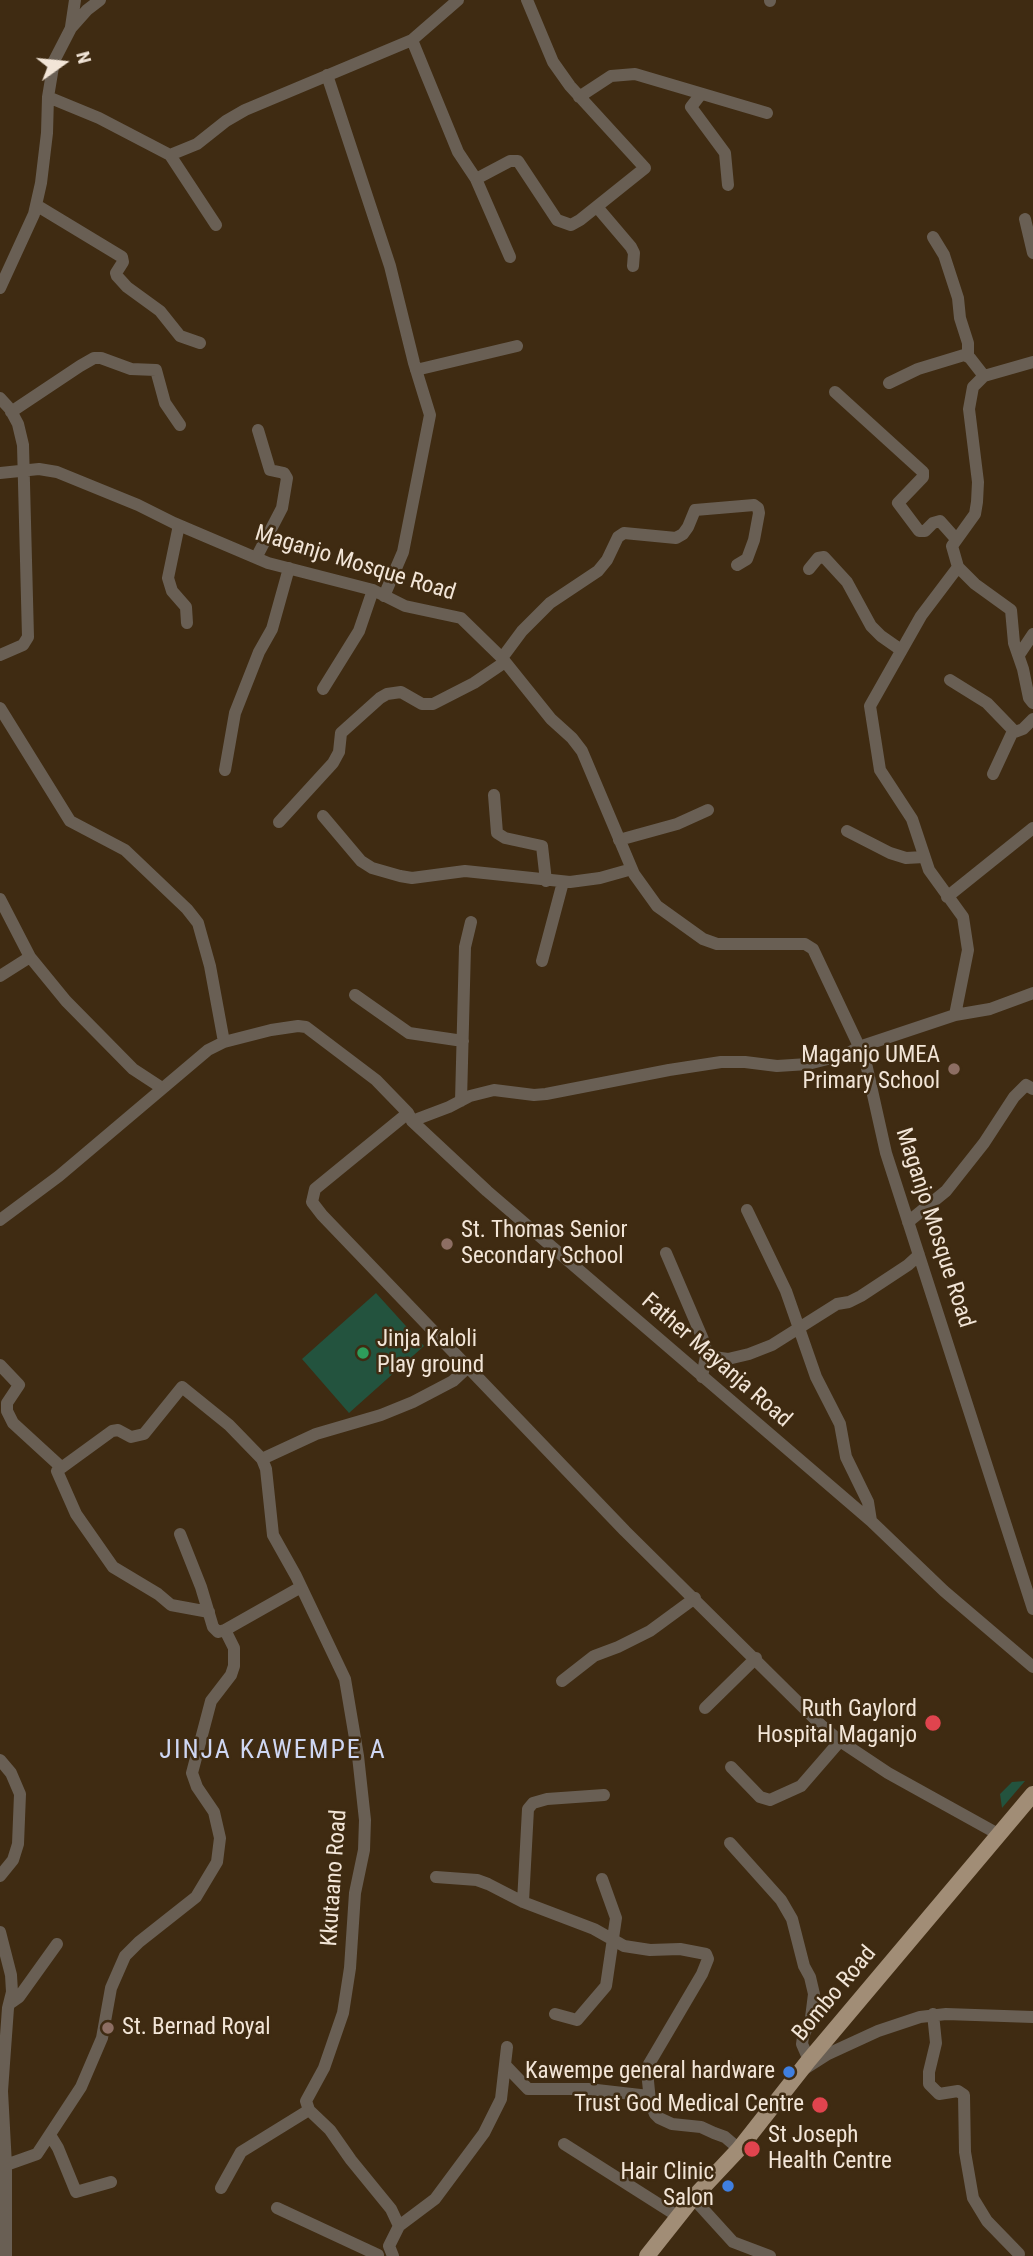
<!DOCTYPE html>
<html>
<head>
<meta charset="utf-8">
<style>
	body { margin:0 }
	#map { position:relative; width:1033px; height:2256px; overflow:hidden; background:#3f2b12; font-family:"Roboto Condensed",sans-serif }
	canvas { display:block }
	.north { position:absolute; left:28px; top:28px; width:70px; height:70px; -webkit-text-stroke:5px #3f2b12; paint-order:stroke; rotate:75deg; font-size:19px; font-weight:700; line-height:28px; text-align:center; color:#f2e5d7 }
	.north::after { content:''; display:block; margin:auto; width:24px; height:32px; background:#f2e5d7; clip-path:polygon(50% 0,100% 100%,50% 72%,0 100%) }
</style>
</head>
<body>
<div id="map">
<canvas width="1033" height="2256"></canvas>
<div class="north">N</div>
</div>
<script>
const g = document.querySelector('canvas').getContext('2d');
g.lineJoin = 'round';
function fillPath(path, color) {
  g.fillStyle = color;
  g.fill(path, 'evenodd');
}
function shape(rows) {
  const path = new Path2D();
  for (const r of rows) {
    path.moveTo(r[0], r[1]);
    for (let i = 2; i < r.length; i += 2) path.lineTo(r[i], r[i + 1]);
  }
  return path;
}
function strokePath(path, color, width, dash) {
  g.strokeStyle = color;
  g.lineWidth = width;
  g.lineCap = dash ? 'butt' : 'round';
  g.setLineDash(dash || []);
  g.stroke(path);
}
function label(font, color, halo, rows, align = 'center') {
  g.font = font + ' "Roboto Condensed",sans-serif';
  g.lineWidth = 5;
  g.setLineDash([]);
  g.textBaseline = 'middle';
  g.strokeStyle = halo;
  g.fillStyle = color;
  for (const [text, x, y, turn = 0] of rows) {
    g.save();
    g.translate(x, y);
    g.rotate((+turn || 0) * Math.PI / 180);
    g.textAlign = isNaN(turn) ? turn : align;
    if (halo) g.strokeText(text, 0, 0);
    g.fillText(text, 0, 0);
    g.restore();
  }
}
fillPath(shape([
	[376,1293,424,1346,349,1413,302,1359],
	[1025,1781,1002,1808,1000,1794,1012,1782]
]), '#23533e');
strokePath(shape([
	[770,0,770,1],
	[71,27,75,0],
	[412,40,458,152,476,179,510,257],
	[327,75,390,266,414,363,430,415,403,552,384,596],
	[701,94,691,107,725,153,728,185],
	[48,97,99,118,170,155,216,225],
	[579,97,611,76,635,74,767,113],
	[170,155,197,144,226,121,245,110,412,40,458,0],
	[476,179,510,161,518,161,557,220,571,225,580,220,645,168,570,86,553,62,527,0],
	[36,205,122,257,123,262,116,273,117,276,127,287,160,311,180,336,200,343],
	[597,207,631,247,634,253,633,266],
	[1025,219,1033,253],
	[933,237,944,255,958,298,960,318,968,343,968,356],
	[0,288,34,214,41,183,47,133,48,97,54,61,71,28,87,10,100,0],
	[416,370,517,346],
	[889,383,918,369,964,355,970,358,984,376],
	[835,392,923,472,923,477,898,503,919,531,925,531,933,523,940,521,956,539],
	[0,398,10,409,18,424,23,445,28,637,23,645,0,655],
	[11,412,80,366,94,358,101,358,131,369,156,370,165,403,180,425],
	[0,473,39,469,57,472,138,505,174,523,268,563,373,590,405,606,461,618,502,658,551,719,572,738,582,751,634,874,657,906,703,939,717,944,805,944,813,949,865,1059,886,1153,1033,1609],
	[179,525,168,578,172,591,186,607,187,623],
	[256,558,282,508,287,478,284,473,270,470,258,430],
	[958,567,975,584,1011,610,1014,643,1023,669,1029,698,1033,703],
	[809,569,818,558,824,557,847,582,871,626,881,636,901,650],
	[1019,655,1033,634],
	[502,658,522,631,550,603,598,571,607,560,618,537,624,533,676,538,683,534,688,527,695,510,754,505,758,508,759,513,754,540,747,559,737,565],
	[950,680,987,703,1015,732,1023,729,1033,719],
	[323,689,359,631,373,590],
	[0,708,70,821,125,850,187,909,198,923,210,966,224,1042],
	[225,770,235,713,259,652,272,629,289,568],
	[993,774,1013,731],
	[494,795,497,833,505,838,542,846,546,881],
	[323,816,361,861,372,868,400,876,412,878,465,871,570,882,600,878,632,869],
	[279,822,333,763,339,752,341,733,380,698,387,694,401,692,422,704,433,704,474,683,505,662],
	[847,831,890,853,906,858,924,857],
	[619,840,677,824,708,810],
	[947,897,1033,828],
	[0,899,30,957,66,1001,133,1069,162,1088],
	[542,961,563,882],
	[0,976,30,957],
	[355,995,409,1033,463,1041],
	[955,1015,990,1009,1033,993],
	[461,1101,465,947,471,922],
	[408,1113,315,1189,312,1202,322,1215,625,1531,821,1725,840,1741,888,1773,998,1834],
	[412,1121,449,1107,470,1096,494,1090,534,1095,546,1094,669,1070,721,1062,745,1062,777,1066,808,1064,847,1054,859,1047,955,1015,968,950,963,917,929,870,912,819,880,770,870,706,921,616,958,567,952,546,975,514,977,502,978,482,969,409,973,387,984,376,1033,362],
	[747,1210,786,1291,816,1377,840,1424,846,1457,868,1502,871,1521],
	[0,1220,59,1176,208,1050,224,1042,271,1030,298,1026,306,1027,376,1080,408,1113,412,1121,487,1191,871,1521,944,1591,1033,1667],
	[908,1222,946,1191,984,1143,1014,1097,1026,1085,1033,1089],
	[666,1253,705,1344,706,1356,702,1377],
	[706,1356,728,1359,749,1354,772,1345,837,1304,849,1302,861,1296,908,1265,919,1255],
	[0,1365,19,1385,7,1403,7,1411,13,1423,61,1467],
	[262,1459,316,1434,381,1415,413,1402,453,1381,468,1367],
	[180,1534,201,1587,213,1627,218,1632,225,1630],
	[209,1612,171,1605,158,1594,113,1567,76,1514,57,1471,112,1431,118,1430,131,1437,144,1434,182,1387,229,1425,262,1459,266,1469,273,1535,296,1576,345,1679,358,1756,365,1820,364,1850,355,1893,350,1968,343,2013,324,2068,306,2101,309,2110,330,2130,351,2160,391,2209,399,2226,389,2246,393,2256],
	[562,1681,594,1656,618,1647,650,1631,695,1598],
	[705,1708,756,1658],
	[0,1760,11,1773,20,1794,18,1844,13,1860,0,1876],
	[731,1767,760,1797,770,1800,801,1786,840,1741],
	[730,1843,781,1900,792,1919,804,1966,810,1977,814,1994,811,2018,803,2037,802,2044,809,2060],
	[436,1877,477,1880,488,1884,523,1902,594,1929,624,1946,650,1950,680,1949,706,1954,708,1959,702,1974,649,2064,647,2071,650,2101,655,2114,659,2118,672,2124,701,2127,714,2133,725,2137,739,2149],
	[523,1902,528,1809,533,1803,547,1799,604,1795],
	[0,1932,11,1975,12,1992,8,2008,2,2091,6,2165,6,2256],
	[9,2004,19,1997,57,1944],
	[555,2014,577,2020,606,1986,616,1918,602,1879],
	[933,2014,936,2043,929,2072,929,2084,939,2094,958,2091,964,2095,965,2152,973,2198,987,2221,1019,2254],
	[506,2066,528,2089,588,2089,649,2096],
	[806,2068,828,2054,878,2031,920,2017,946,2014,1033,2017],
	[50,2135,58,2148,76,2192,111,2182],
	[564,2144,679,2217],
	[6,2165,37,2154,81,2087,102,2038,111,1988,125,1956,139,1942,196,1897,217,1862,220,1838,214,1812,197,1787,192,1773,211,1701,231,1675,234,1666,234,1648,225,1630,301,1587],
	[221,2188,241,2152,309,2110],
	[693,2198,733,2242,770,2256],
	[277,2208,378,2255],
	[399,2226,435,2199,484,2133,501,2099,507,2047]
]), '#695f54', 12);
strokePath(shape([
	[647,2256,693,2198,739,2149,809,2060,1033,1794]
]), '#a18d76', 16);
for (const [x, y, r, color] of [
	[954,1069,7,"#8d6e63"],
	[447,1244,7,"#8d6e63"],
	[363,1353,7,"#2e9e5b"],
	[933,1723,9,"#e0444e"],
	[108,2028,7,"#8d6e63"],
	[789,2072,7,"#3f7fe0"],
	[820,2105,9,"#e0444e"],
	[752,2149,9,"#e0444e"],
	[728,2186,7,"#3f7fe0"]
]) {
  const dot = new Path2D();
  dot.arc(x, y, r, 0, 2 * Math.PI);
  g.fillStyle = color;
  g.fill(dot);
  strokePath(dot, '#3f2b12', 2.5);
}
label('23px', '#f2e5d7', '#3f2b12', [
	["Maganjo Mosque Road",355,564,17],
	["Maganjo Mosque Road",934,1228,72],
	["Father Mayanja Road",716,1361,41],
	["Kkutaano Road",335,1878,-86],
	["Bombo Road",835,1994,-50]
]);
label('23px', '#f2e5d7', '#3f2b12', [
	["Maganjo UMEA",940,1056],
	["Primary School",940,1082],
	["St. Thomas Senior",461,1231,"left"],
	["Secondary School",461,1257,"left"],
	["Jinja Kaloli",377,1340,"left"],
	["Play ground",377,1366,"left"],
	["Ruth Gaylord",917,1710],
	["Hospital Maganjo",917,1736],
	["St. Bernad Royal",122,2028,"left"],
	["Kawempe general hardware",775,2072],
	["Trust God Medical Centre",804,2105],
	["St Joseph",768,2136,"left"],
	["Health Centre",768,2162,"left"],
	["Hair Clinic",714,2173],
	["Salon",714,2199]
], 'right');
g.letterSpacing = '2px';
label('26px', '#cfd7f3', '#3f2b12', [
	["JINJA KAWEMPE A",273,1751]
]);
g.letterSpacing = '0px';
</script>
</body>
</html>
